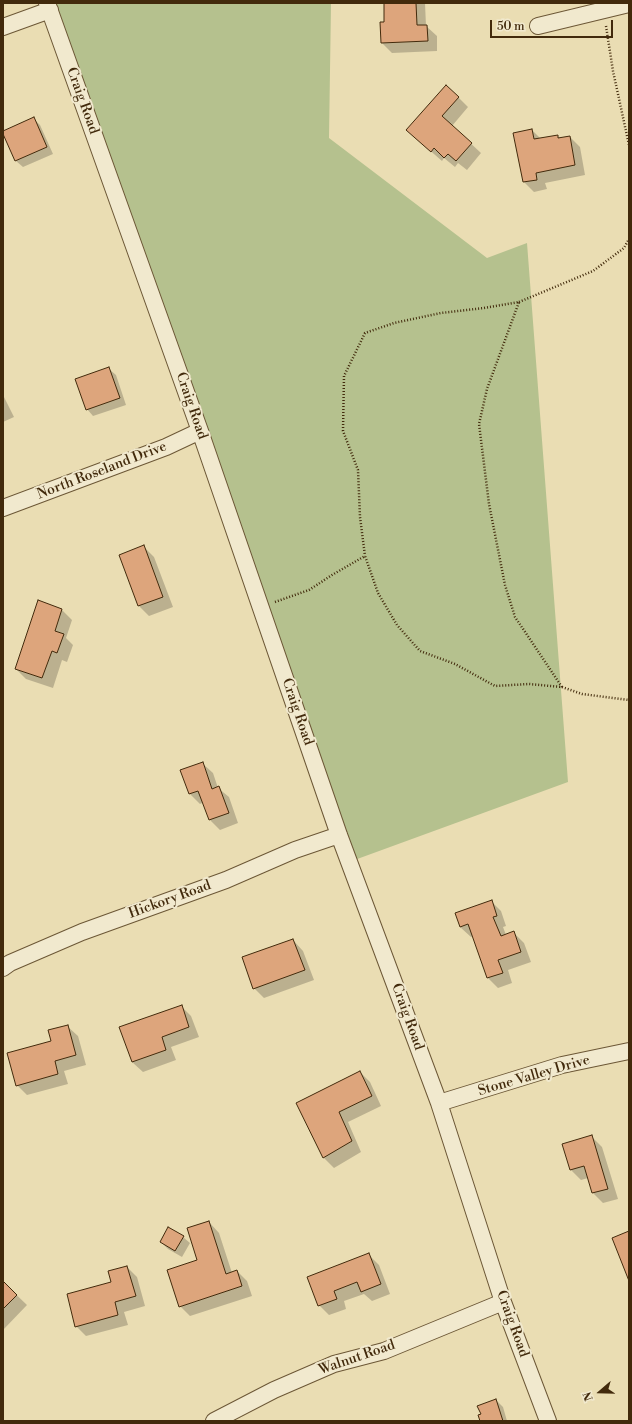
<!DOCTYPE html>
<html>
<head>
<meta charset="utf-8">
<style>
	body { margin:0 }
	#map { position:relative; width:632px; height:1424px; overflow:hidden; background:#eaddb3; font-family:"Libre Bodoni",serif }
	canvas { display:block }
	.frame { position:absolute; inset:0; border:4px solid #422a0c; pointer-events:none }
	.north { position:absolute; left:580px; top:1372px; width:40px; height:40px; -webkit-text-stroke:3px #f1e9ce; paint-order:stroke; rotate:250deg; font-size:11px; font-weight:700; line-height:16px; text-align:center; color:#422a0c }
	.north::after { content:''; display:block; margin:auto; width:14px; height:18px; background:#422a0c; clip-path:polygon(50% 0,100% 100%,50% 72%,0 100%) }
	.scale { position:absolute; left:490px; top:20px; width:123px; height:18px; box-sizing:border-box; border:2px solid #422a0c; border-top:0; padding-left:5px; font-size:12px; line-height:14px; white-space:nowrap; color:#422a0c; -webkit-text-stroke:3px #f1e9ce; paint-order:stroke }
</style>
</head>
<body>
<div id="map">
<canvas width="632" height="1424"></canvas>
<div class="frame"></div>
<div class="north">N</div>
<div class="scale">50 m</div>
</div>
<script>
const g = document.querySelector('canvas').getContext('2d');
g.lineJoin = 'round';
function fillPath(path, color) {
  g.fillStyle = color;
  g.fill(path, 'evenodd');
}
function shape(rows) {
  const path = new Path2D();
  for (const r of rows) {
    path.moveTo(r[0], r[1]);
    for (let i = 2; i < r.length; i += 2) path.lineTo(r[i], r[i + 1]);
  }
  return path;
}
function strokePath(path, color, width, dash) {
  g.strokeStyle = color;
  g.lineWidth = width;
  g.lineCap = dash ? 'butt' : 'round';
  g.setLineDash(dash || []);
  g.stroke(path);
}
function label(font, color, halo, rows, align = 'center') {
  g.font = font + ' "Libre Bodoni",serif';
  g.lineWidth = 4;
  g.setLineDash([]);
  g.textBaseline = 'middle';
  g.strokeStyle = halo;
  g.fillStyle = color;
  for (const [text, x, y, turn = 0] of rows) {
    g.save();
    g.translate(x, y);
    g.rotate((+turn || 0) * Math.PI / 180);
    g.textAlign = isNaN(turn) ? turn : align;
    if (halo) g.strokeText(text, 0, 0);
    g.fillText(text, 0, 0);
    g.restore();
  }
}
fillPath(shape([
	[47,3,331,3,329,138,487,258,527,243,568,782,349,862]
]), '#b5c18e');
fillPath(shape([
	[385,3,425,3,426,26,437,36,437,51,392,53,382,43,385,23],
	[458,97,468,107,452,126,481,153,467,170,458,163,455,167,444,158,442,161,418,140],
	[34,119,40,125,53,154,23,167,16,161],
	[532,130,541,139,557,136,561,139,570,137,580,147,585,175,545,183,547,189,534,192,524,182,514,133],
	[109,369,116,375,126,405,93,416,87,409],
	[3,395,14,417,3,422],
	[144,547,154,557,173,607,149,616,139,606,120,555],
	[62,610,72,620,66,638,73,645,67,662,62,660,53,688,26,679,16,669],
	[202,763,213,773,218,788,229,797,238,823,220,830,210,820,204,802,200,804,190,794],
	[491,901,501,911,506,926,503,927,506,935,514,933,524,943,531,962,508,970,512,983,498,988,488,978,473,936,471,937,460,927],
	[293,940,303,951,314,980,264,998,254,988],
	[181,1006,191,1016,199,1037,171,1047,176,1060,143,1072,132,1062],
	[67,1026,78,1036,86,1065,64,1071,68,1084,27,1095,17,1085,53,1042],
	[360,1072,370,1082,381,1106,348,1122,361,1152,334,1168,324,1158,297,1103],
	[592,1137,602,1147,618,1199,603,1203,593,1193,588,1178,581,1180,571,1170,564,1145],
	[209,1222,219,1233,232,1273,237,1271,247,1281,252,1296,190,1316,180,1306,199,1260],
	[183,1237,190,1243,182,1257,168,1249,161,1242],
	[369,1255,379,1265,390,1294,372,1301,364,1294,344,1301,346,1309,329,1315,319,1305],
	[127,1267,137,1277,145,1306,124,1312,128,1325,86,1336,76,1326],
	[3,1282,27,1305,3,1330],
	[496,1400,503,1407,507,1421,481,1421,482,1414]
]), '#0003');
const building = shape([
	[384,3,416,3,417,25,427,25,428,41,381,43,380,22,384,22,384,3],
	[446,85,459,97,442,116,472,143,456,161,448,154,444,158,434,148,431,152,406,130,446,85],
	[34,117,47,147,15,161,3,134,3,131,34,117],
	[532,129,534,139,558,135,558,138,570,136,575,165,536,173,537,180,523,182,513,133,532,129],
	[109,367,120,398,86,410,75,379,109,367],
	[144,545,163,597,138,606,119,555,144,545],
	[38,600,62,609,55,631,64,634,57,653,52,651,42,678,15,669,38,600],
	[203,762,212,789,219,786,229,813,209,820,198,791,189,794,180,770,203,762],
	[492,900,497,916,493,917,501,936,514,931,521,952,498,960,503,973,487,978,468,924,460,927,455,913,492,900],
	[293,939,305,970,253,989,242,957,293,939],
	[182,1005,189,1027,162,1037,166,1050,132,1062,119,1027,182,1005],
	[68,1025,76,1055,55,1061,58,1074,16,1086,7,1053,51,1041,48,1030,68,1025],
	[360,1071,372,1096,339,1112,352,1141,323,1158,296,1103,360,1071],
	[592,1135,608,1189,592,1193,584,1166,570,1170,562,1144,592,1135],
	[209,1221,226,1274,237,1270,242,1286,179,1307,167,1270,197,1260,187,1228,209,1221],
	[168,1227,184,1236,175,1251,160,1242,168,1227],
	[629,1231,629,1281,612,1238,629,1231],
	[369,1253,381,1284,361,1292,357,1282,334,1291,337,1299,318,1306,307,1277,369,1253],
	[127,1266,136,1296,115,1302,118,1315,75,1327,67,1294,111,1282,108,1271,127,1266],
	[3,1281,17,1295,3,1309,3,1281],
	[496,1399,503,1421,480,1421,478,1415,481,1414,477,1406,496,1399]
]);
fillPath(building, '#dda57c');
strokePath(building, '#422a0c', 1);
const minor = shape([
	[47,3,200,431,339,835,439,1103,503,1302,548,1421],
	[538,26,629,4],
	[3,27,50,10],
	[3,508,166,447,200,431],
	[3,968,10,963,82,932,226,880,295,850,339,835],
	[439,1103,562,1065,629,1051],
	[214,1421,274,1390,334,1364,384,1351,503,1302]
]);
strokePath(minor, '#6c5736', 18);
strokePath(shape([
	[606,26,613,71,629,145],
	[519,302,593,271,624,248,629,239],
	[275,602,309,590,332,575,365,556,378,593,397,625,420,651,455,664,495,686,529,684,562,687,515,617,505,585,489,504,479,424,487,389,519,302,484,308,441,313,394,323,365,333,344,376,343,431,358,470,360,517,365,556],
	[562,687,582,694,629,700]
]), '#422a0c', 2.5, [1, 2]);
strokePath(minor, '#f1e9ce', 16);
label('14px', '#422a0c', '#f1e9ce', [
	["Craig Road",82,101,70],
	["Craig Road",191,406,71],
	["North Roseland Drive",102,471,-21],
	["Craig Road",297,712,71],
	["Hickory Road",170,900,-20],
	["Craig Road",407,1017,70],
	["Stone Valley Drive",534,1076,-16],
	["Craig Road",512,1324,70],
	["Walnut Road",357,1358,-19]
]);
</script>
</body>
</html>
